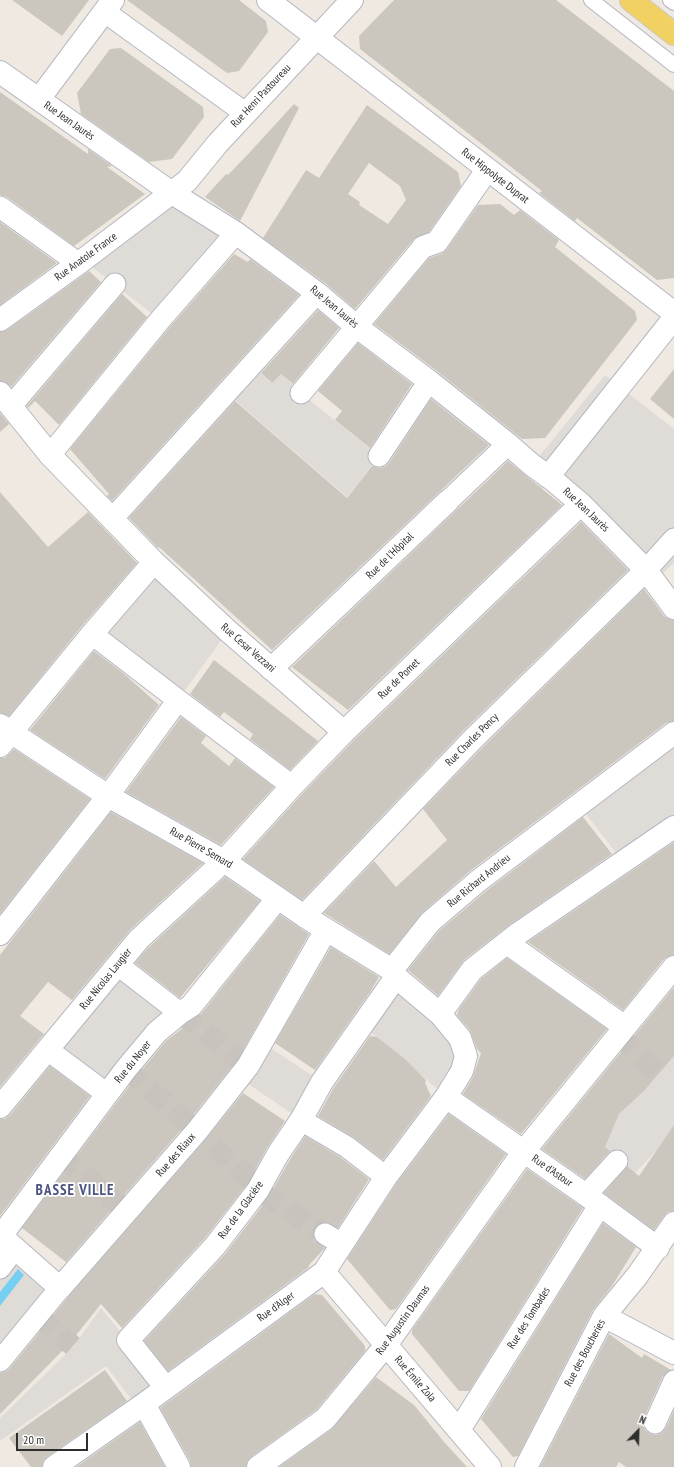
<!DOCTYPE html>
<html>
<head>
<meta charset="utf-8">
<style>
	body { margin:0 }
	#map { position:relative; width:674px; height:1467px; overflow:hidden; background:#efe9e1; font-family:"PT Sans Narrow",sans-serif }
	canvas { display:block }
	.north { position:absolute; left:618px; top:1411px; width:40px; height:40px; -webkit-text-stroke:3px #fff; paint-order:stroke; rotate:23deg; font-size:11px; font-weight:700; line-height:16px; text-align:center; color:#2e2e2e }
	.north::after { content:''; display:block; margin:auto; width:14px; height:18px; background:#2e2e2e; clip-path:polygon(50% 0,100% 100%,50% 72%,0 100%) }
	.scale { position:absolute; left:16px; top:1433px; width:72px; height:18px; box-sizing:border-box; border:2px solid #2e2e2e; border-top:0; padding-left:5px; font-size:12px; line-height:14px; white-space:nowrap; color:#2e2e2e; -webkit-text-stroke:3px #fff; paint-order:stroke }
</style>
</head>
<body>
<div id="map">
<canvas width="674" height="1467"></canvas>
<div class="north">N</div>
<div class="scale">20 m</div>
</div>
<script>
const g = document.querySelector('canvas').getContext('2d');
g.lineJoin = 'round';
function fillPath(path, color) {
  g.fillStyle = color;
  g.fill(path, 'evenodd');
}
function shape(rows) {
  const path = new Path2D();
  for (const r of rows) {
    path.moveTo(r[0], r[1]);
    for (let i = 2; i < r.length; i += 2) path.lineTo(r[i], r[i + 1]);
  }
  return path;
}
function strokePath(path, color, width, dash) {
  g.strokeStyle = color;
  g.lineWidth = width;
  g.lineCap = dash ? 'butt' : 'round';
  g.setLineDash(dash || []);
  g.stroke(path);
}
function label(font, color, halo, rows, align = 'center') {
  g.font = font + ' "PT Sans Narrow",sans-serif';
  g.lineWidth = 3.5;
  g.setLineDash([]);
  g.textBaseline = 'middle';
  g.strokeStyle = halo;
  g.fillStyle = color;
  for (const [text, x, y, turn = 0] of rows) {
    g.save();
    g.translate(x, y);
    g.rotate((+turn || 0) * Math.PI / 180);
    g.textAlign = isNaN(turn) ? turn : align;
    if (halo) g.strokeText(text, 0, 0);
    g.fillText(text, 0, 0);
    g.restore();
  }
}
fillPath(shape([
	[172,193,236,233,160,320,83,260],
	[258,370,271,383,281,374,301,393,379,456,347,497,227,393],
	[605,375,674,429,674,563,654,581,532,465],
	[154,562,228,631,178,700,92,634],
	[674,733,674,827,623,862,579,805],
	[118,965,180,1013,107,1094,48,1050],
	[396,977,460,1038,446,1097,398,1054,361,1025],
	[266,1045,322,1082,301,1120,244,1081],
	[674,1056,674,1126,656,1151,635,1173,622,1162,612,1157,594,1136,644,1091],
	[15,1248,60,1288,0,1361,0,1268],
	[101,1308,166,1388,138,1408,106,1366,0,1441,0,1418,73,1347]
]), '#dfdcd8');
fillPath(shape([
	[18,1269,24,1275,0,1306,0,1292]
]), '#75cff0');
fillPath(shape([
	[12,0,89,0,62,36],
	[127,0,239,0,266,21,268,32,239,71,227,73],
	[394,0,556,0,674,91,674,278,657,280,577,218,575,221,539,193,542,191,360,49,359,36],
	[121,48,203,107,204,117,172,159,149,162,81,114,77,93,110,49],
	[0,92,88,154,88,149,112,166,107,167,145,194,74,246,7,197,0,195],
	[294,104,299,108,240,221,205,197,226,174,228,175,250,152],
	[367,105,458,172,461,186,429,232,414,239,355,309,325,283,263,238,306,170,319,178],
	[369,163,400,186,406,200,388,224,359,205,360,202,348,194],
	[500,204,514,215,520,210,559,240,555,247,635,311,637,320,545,438,522,439,437,371,374,324,429,258,441,254,447,249,478,205],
	[0,222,57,263,0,305],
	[234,254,248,262,250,259,299,295,112,501,107,496,109,494,70,449,169,328],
	[89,271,101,282,11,387,5,382,0,381,0,332,7,330],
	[122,294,147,317,59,425,35,401,28,408,27,406],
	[318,310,339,328,293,384,281,374,272,383,261,373],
	[358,343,412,384,370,448,335,420,342,411,318,391],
	[674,369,674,419,650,399],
	[431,399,489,445,272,650,159,547,158,548,129,518,235,401,347,498,372,466,379,468,385,467,389,463],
	[0,413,9,424,0,432],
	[508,461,562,505,348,710,292,667],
	[0,492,48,547,88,512,137,563,82,626,9,716,0,713],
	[581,522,628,570,463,731,302,900,243,859,301,795,353,741],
	[644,589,664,616,669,619,674,620,674,721,666,723,470,871,422,913,389,954,324,913,374,861,396,887,447,840,423,809,481,749],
	[94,651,123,673,159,705,105,779,30,730],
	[214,660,318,741,290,770,250,739,253,734,224,712,220,717,190,694],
	[181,717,206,736,201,743,229,766,235,758,274,787,221,845,126,792],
	[14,749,90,799,0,914,0,758,5,758],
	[111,812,203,863,130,930,72,1000,48,982,20,1016,44,1034,0,1087,0,955],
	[583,817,612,854,512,923,464,960,438,996,408,970,439,931,486,891],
	[674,842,674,955,669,956,664,959,623,1010,528,942],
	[225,877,260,901,180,998,135,963,148,948],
	[280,915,309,934,238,1059,187,1123,66,1262,22,1228,136,1077,166,1041,201,1014],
	[331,947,379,977,370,992,315,1070,275,1043],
	[507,958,607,1029,521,1134,463,1094,473,1077,481,1053,477,1049,470,1030,457,1015,459,1009,481,979],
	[674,987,674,1056,644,1091,619,1114,605,1147,610,1151,585,1179,542,1149],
	[370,1036,377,1037,405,1059,426,1080,425,1083,431,1096,383,1160,353,1137,318,1116,333,1089],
	[50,1066,90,1096,0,1216,0,1119,5,1119,10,1115],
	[243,1093,285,1121,267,1148,248,1183,205,1238,122,1328,101,1304,69,1344,0,1414,0,1373,5,1372,9,1369,68,1297,206,1139],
	[449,1114,506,1154,396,1309,390,1310,347,1259,396,1184],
	[674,1125,674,1211,668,1212,664,1216,654,1230,604,1193,627,1166,639,1176],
	[305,1136,340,1157,369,1179,338,1228,325,1222,319,1223,315,1228,313,1234,314,1240,325,1248,310,1264,308,1268,168,1371,144,1341,225,1254,268,1198,289,1161],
	[527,1169,583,1208,469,1391,459,1391,412,1334,412,1330],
	[603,1223,636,1247,612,1286,593,1310,518,1456,513,1457,481,1419],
	[315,1294,322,1295,365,1346,365,1351,316,1410,251,1457,247,1462,246,1467,191,1467,190,1461,160,1408],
	[609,1334,642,1358,644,1354,671,1370,667,1372,663,1376,644,1418,643,1424,645,1430,650,1434,656,1435,662,1433,666,1428,674,1410,674,1467,626,1467,619,1462,616,1467,540,1467],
	[105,1370,127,1401,47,1457,43,1461,42,1467,31,1467,9,1438],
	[376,1377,414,1405,445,1443,467,1467,279,1467,332,1429],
	[140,1422,165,1467,76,1467]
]), '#cbc7bf');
strokePath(shape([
	[180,1013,248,1066],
	[619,1035,658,1075],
	[126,1069,197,1131],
	[213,1146,254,1183],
	[60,1155,127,1211],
	[262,1193,325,1234],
	[37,1315,73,1346]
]), '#c8c4bd', 21, [21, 10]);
const service = shape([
	[591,0,674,65],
	[670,0,674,3]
]);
const pedestrian = shape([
	[105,12,245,113],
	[0,207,78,263],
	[301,393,423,247],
	[11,406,115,284],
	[50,455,160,320,236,233],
	[379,456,429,381],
	[448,501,508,444],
	[112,519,317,293],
	[646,570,674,539],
	[92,634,178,700,292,786],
	[108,796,178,700],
	[118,965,180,1013],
	[48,1050,107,1094],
	[301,1120,347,1147,386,1177],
	[586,1195,617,1161],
	[325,1234,342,1244],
	[0,1268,15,1248],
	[0,1361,60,1288],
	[655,1423,674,1381]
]);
const minor = shape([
	[268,0,674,313],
	[39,99,113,0],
	[172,193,236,233,317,293,357,327,429,381,508,444,532,465,553,480,581,504,646,570,674,608],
	[423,247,437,242,487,170],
	[0,393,50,455,154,562,228,631,344,732],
	[548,477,674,318],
	[271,669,448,501],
	[0,725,108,796,224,861,304,916,392,970,396,977,440,1014,460,1038,466,1056,462,1071,446,1097,386,1177,324,1272,144,1404,54,1467],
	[0,746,92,634,154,562],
	[304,916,472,740,646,570],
	[0,934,108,796],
	[507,943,625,1027],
	[392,970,430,922,478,881,674,733],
	[440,1014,472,970,519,933,674,827],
	[446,1097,586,1195,658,1248],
	[0,1107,139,939,224,861,292,786,344,732,581,504],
	[0,1235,60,1288,197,1131,248,1066,326,930],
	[1,1236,126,1069,157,1032,180,1013,191,1006,277,899],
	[324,1272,490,1467],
	[604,1316,674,1353],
	[166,1388,128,1340,215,1246,258,1190,278,1154,301,1120,322,1082,396,977],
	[144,1404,179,1467],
	[459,1430,600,1205],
	[258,1467,325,1419,386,1345,524,1151,674,967],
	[526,1467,604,1316,637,1276,674,1223]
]);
const tertiary = shape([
	[0,72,172,193],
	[0,320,83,260,187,181,218,143,352,0]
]);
const primary = shape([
	[631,0,674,34]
]);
strokePath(service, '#b4b7c1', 16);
strokePath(pedestrian, '#b4b7c1', 23);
strokePath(minor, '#b4b7c1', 24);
strokePath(tertiary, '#b4b7c1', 24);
strokePath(primary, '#c9c9c9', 24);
strokePath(service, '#fff', 14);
strokePath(pedestrian, '#fff', 21);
strokePath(minor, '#fff', 22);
strokePath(tertiary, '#fff', 22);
strokePath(primary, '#f2d163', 22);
label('11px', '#2e2e2e', '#fff', [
	["Rue Henri Pastoureau",261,96,-47],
	["Rue Jean Jaurès",69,121,35],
	["Rue Hippolyte Duprat",495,176,38],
	["Rue Anatole France",86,257,-36],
	["Rue Jean Jaurès",334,307,40],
	["Rue Jean Jaurès",586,510,43],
	["Rue de l'Hôpital",390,556,-44],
	["Rue Cesar Vezzani",248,648,41],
	["Rue de Pomet",399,679,-44],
	["Rue Charles Poncy",472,740,-45],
	["Rue Pierre Semard",201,848,30],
	["Rue Richard Andrieu",479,881,-39],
	["Rue Nicolas Laugier",106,979,-51],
	["Rue du Noyer",133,1062,-51],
	["Rue des Riaux",176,1155,-49],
	["Rue d'Astour",552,1171,35],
	["Rue de la Glacière",241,1210,-54],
	["Rue d'Alger",276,1307,-36],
	["Rue des Tombades",529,1318,-58],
	["Rue Augustin Daumas",403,1320,-54],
	["Rue des Boucheries",585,1353,-62],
	["Rue Émile Zola",415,1379,49]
]);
g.letterSpacing = '1px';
label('bold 15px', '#4d5680', '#fff', [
	["BASSE VILLE",75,1191]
]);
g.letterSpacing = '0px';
</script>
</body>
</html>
